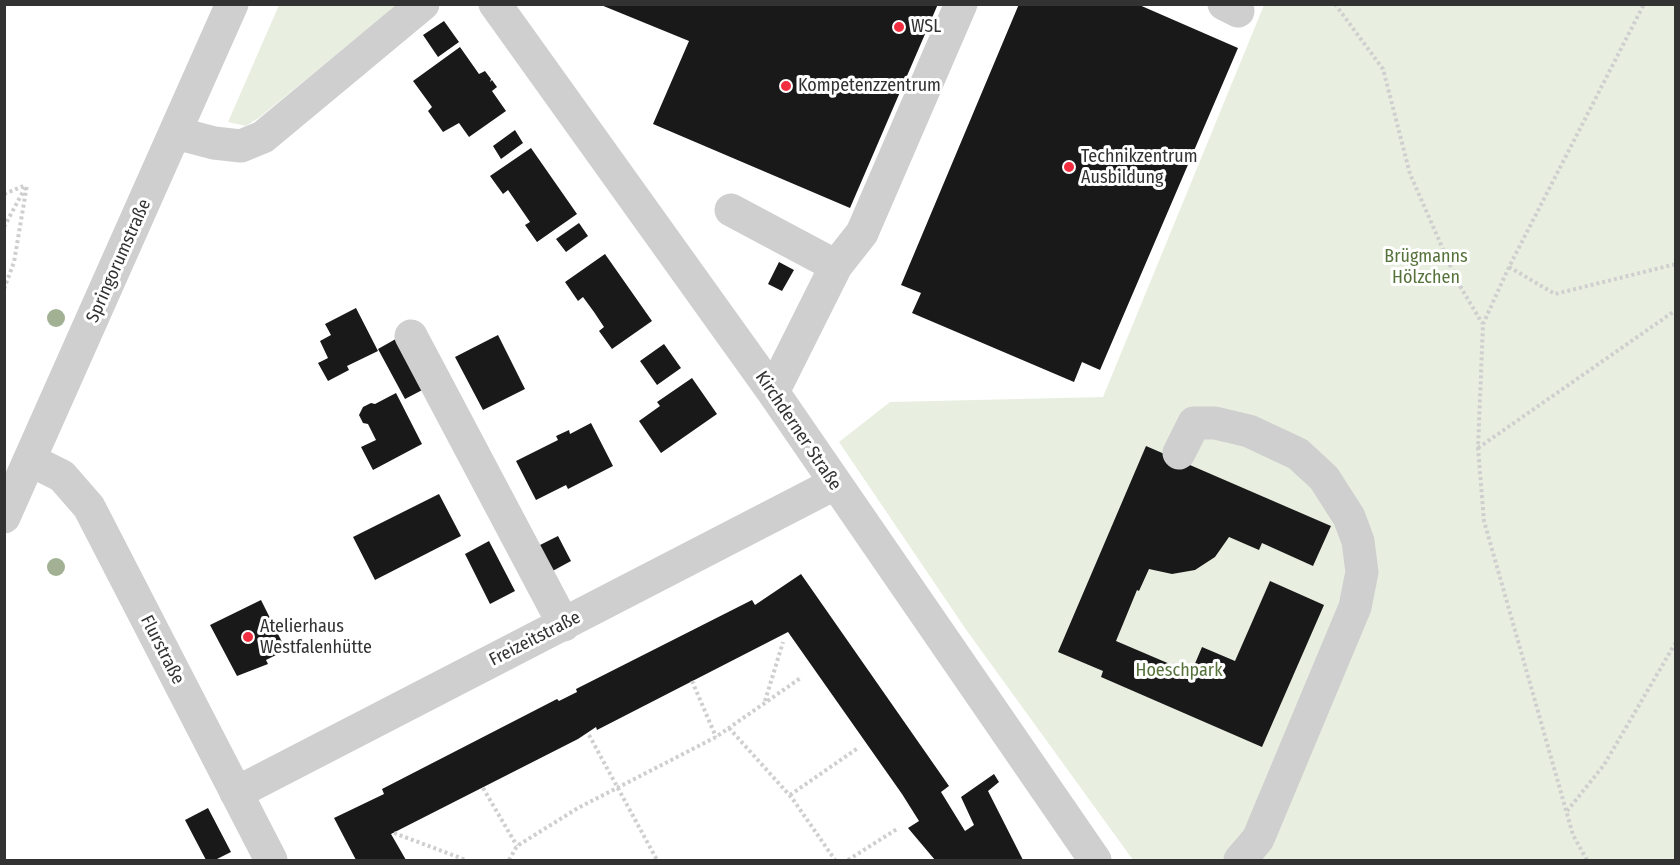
<!DOCTYPE html>
<html>
<head>
<meta charset="utf-8">
<style>
	body { margin:0 }
	#map { position:relative; width:1680px; height:865px; overflow:hidden; background:#fff; font-family:"Fira Sans Condensed",sans-serif }
	canvas { display:block }
	.frame { position:absolute; inset:0; border:6px solid #323232; pointer-events:none }
</style>
</head>
<body>
<div id="map">
<canvas width="1680" height="865"></canvas>
<div class="frame"></div>
</div>
<script>
const g = document.querySelector('canvas').getContext('2d');
g.lineJoin = 'round';
function fillPath(path, color) {
  g.fillStyle = color;
  g.fill(path, 'evenodd');
}
function shape(rows) {
  const path = new Path2D();
  for (const r of rows) {
    path.moveTo(r[0], r[1]);
    for (let i = 2; i < r.length; i += 2) path.lineTo(r[i], r[i + 1]);
  }
  return path;
}
function strokePath(path, color, width, dash) {
  g.strokeStyle = color;
  g.lineWidth = width;
  g.lineCap = dash ? 'butt' : 'round';
  g.setLineDash(dash || []);
  g.stroke(path);
}
function label(font, color, halo, rows, align = 'center') {
  g.font = font + ' "Fira Sans Condensed",sans-serif';
  g.lineWidth = 6;
  g.setLineDash([]);
  g.textBaseline = 'middle';
  g.strokeStyle = halo;
  g.fillStyle = color;
  for (const [text, x, y, turn = 0] of rows) {
    g.save();
    g.translate(x, y);
    g.rotate((+turn || 0) * Math.PI / 180);
    g.textAlign = isNaN(turn) ? turn : align;
    if (halo) g.strokeText(text, 0, 0);
    g.fillText(text, 0, 0);
    g.restore();
  }
}
fillPath(shape([
	[279,5,397,5,260,117,246,126,228,122],
	[1264,5,1675,5,1675,860,1133,860,967,631,839,442,890,402,1103,397]
]), '#e9efe0');
fillPath(shape([
	[938,4,850,208,653,124,689,41,601,5],
	[1019,4,1137,4,1238,48,1100,370,1082,362,1074,382,912,313,921,293,901,285],
	[444,21,459,42,438,57,423,35],
	[460,47,479,74,485,71,491,79,490,82,492,80,497,87,492,91,506,111,469,137,459,123,443,132,428,111,432,107,413,81],
	[515,130,523,143,501,159,493,146],
	[531,148,577,214,537,242,525,225,530,222,508,190,503,194,490,176],
	[579,223,588,236,566,252,556,239],
	[605,254,652,321,612,349,599,331,604,327,594,312,583,297,578,301,565,282],
	[779,262,794,270,782,291,768,284],
	[356,308,378,351,347,366,349,370,328,381,318,363,328,358,320,341,331,335,325,324],
	[498,335,525,389,483,410,455,357],
	[401,336,428,387,405,399,378,349],
	[664,344,681,368,657,385,640,361],
	[692,378,717,414,661,453,639,421,660,406,657,402],
	[396,393,422,444,373,470,361,447,376,440,368,424,363,423,359,415,363,407,371,403,375,404],
	[591,423,613,466,568,489,566,485,536,500,516,461,558,440,556,436,569,430,570,434],
	[1146,446,1331,526,1313,566,1262,543,1259,550,1229,537,1215,557,1195,570,1172,574,1149,569,1139,591,1137,590,1116,641,1191,673,1202,647,1235,661,1270,581,1324,605,1262,747,1101,677,1103,671,1058,652],
	[439,494,461,536,375,580,353,537],
	[558,536,571,561,547,574,534,548],
	[489,541,515,591,490,604,465,554],
	[801,574,949,786,941,792,965,831,974,825,961,797,994,774,999,782,988,791,1023,860,935,860,908,828,919,821,902,794,788,632,597,730,596,727,578,739,391,834,406,860,356,860,334,818,384,794,382,789,557,699,559,701,577,692,576,689,752,600,755,605],
	[261,600,286,650,266,660,268,664,237,676,210,625],
	[208,808,231,852,215,860,206,860,185,820]
]), '#191919');
strokePath(shape([
	[1335,4,1383,69,1410,174,1457,281,1482,323],
	[4,194,26,185],
	[4,227,25,188],
	[1509,267,1555,294,1676,264],
	[4,289,14,262,27,185],
	[1478,448,1676,310],
	[692,681,716,737],
	[765,701,783,642],
	[729,728,792,798,835,860],
	[589,735,657,860],
	[483,788,517,846],
	[790,795,858,748],
	[1567,811,1604,765,1676,642],
	[394,833,466,860],
	[509,860,517,846,578,808,716,737,802,677],
	[848,860,897,829],
	[1587,860,1573,835,1484,521,1478,448,1483,324,1509,267,1644,4]
]), '#cfcfcf', 4, [3, 3]);
strokePath(shape([
	[495,4,773,392,1095,860],
	[1224,4,1238,11],
	[176,133,214,143,241,146,263,137,423,4],
	[731,210,836,266],
	[411,336,564,625],
	[773,392,836,266,862,233,961,4],
	[1179,453,1194,423,1215,423,1249,431,1298,454,1324,478,1349,517,1358,541,1362,572,1355,607,1258,839,1240,860],
	[30,460,62,476,89,507,271,860],
	[4,517,232,4],
	[236,793,834,484]
]), '#cfcfcf', 33);
g.fillStyle = '#a2b193';
for (const [x, y] of [
	[56,318],
	[56,567]
]) {
  g.beginPath();
  g.arc(x, y, 9, 0, 2 * Math.PI);
  g.fill();
}
for (const [x, y, r, color] of [
	[899,27,6,"#f12d3f"],
	[786,86,6,"#f12d3f"],
	[1069,167,6,"#f12d3f"],
	[248,637,6,"#f12d3f"]
]) {
  const dot = new Path2D();
  dot.arc(x, y, r, 0, 2 * Math.PI);
  g.fillStyle = color;
  g.fill(dot);
  strokePath(dot, '#fff', 2);
}
label('18px', '#323232', '#fff', [
	["WSL",911,27],
	["Kompetenzzentrum",798,86],
	["Technikzentrum",1081,157],
	["Ausbildung",1081,178],
	["Atelierhaus",260,627],
	["Westfalenhütte",260,648]
], 'left');
label('18px', '#56723b', '#fff', [
	["Brügmanns",1426,257],
	["Hölzchen",1426,278],
	["Hoeschpark",1179,671]
]);
label('18px', '#323232', '#fff', [
	["Springorumstraße",119,261,-66],
	["Kirchderner Straße",798,431,56],
	["Freizeitstraße",535,639,-27],
	["Flurstraße",162,650,63]
]);
</script>
</body>
</html>
